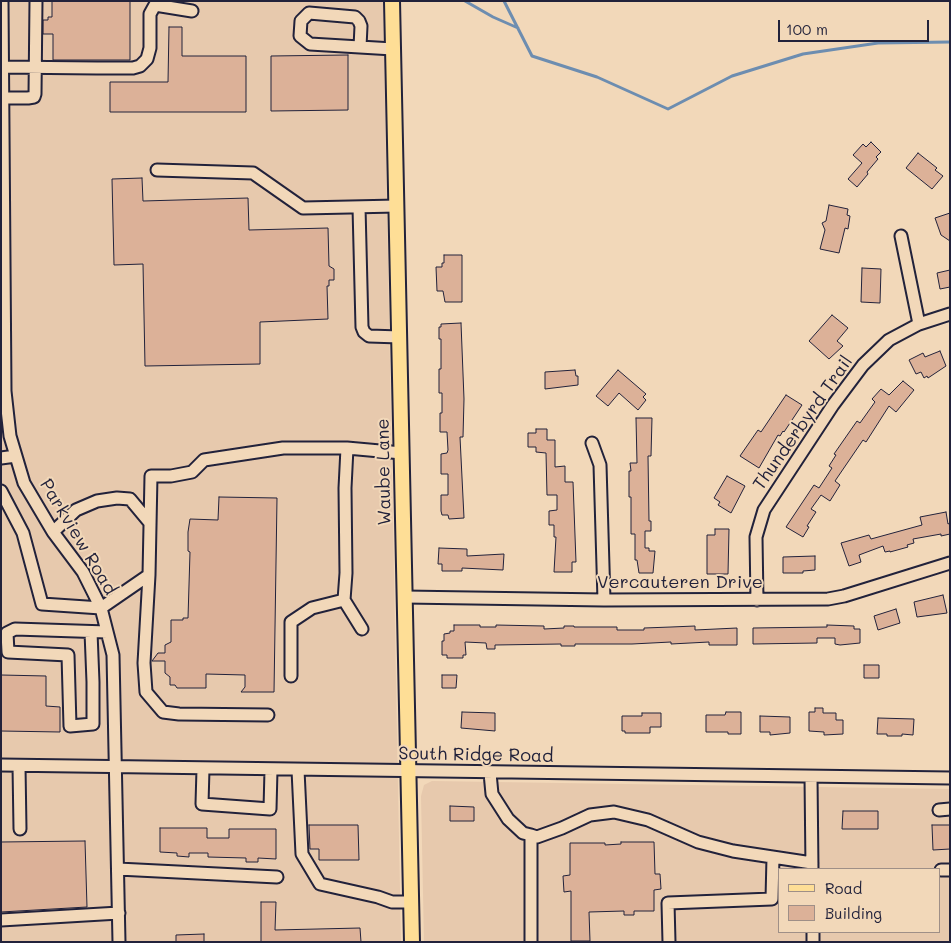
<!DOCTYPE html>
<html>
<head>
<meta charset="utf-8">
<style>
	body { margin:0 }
	#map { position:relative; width:951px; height:943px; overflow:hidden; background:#f2d8b9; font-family:Mali,sans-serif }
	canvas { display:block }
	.frame { position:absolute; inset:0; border:2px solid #22223b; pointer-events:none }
	.legend { position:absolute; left:778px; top:868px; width:162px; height:65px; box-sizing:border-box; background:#f2d8b9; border:1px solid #9f8f87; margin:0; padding:6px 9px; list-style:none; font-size:15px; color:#22223b }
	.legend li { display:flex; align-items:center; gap:10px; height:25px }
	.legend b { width:25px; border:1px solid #9f8f87 }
	.scale { position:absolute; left:778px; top:20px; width:151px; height:22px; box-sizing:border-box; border:2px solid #22223b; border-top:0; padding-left:6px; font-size:15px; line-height:18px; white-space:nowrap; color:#22223b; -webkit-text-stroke:4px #f2d8b9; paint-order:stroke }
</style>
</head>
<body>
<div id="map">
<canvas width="951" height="943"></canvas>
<div class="frame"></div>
<ul class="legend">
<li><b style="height:6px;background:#fede96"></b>Road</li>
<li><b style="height:14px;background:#dcb198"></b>Building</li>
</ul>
<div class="scale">100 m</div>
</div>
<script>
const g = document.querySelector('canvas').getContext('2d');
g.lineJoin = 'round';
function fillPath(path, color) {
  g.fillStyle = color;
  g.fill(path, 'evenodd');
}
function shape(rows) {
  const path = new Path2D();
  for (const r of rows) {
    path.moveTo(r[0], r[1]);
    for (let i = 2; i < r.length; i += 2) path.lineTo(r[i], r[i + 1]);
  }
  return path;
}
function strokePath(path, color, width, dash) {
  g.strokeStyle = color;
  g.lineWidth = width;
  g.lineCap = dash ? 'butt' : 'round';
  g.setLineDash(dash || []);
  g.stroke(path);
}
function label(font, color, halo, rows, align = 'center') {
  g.font = font + ' Mali,sans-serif';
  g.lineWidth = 4;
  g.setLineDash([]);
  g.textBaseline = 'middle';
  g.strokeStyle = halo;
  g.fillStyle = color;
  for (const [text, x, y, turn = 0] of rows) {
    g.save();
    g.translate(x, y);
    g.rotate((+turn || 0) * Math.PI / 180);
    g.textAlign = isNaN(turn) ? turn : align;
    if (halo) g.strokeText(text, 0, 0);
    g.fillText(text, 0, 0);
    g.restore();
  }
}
fillPath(shape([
	[1,1,383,1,401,942,1,942],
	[432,781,950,789,950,942,424,942,421,796,424,785],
	[780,869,940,869,940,932,780,932]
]), '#e7c9ad');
strokePath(shape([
	[465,1,493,17,518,28],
	[504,1,532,56,597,77,668,109,732,76,803,54,878,43,950,42]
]), '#6d8db0', 3);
const building = shape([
	[52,1,130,1,130,60,53,60,53,34,43,34,43,20,48,20,48,17,52,17,52,1],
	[169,27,182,27,182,56,246,56,246,112,110,112,110,82,168,82,169,27],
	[348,55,348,110,271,111,271,56,348,55],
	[871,142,881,152,876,157,878,159,867,172,868,174,857,187,848,179,862,163,853,155,863,144,866,147,871,142],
	[918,153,937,168,935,170,943,176,932,189,906,168,918,153],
	[142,178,143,201,248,198,249,230,328,228,329,266,334,269,334,280,329,280,329,286,327,286,328,319,260,322,260,364,145,366,143,264,114,265,112,179,142,178],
	[829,205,848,209,847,215,850,216,848,229,845,228,839,253,820,249,825,230,822,223,826,221,829,205],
	[950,213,950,241,941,235,935,218,950,213],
	[444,255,462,255,462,302,445,302,443,291,437,291,436,267,442,267,442,263,444,263,444,255],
	[862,268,881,269,880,303,861,302,862,268],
	[950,270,950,287,940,289,937,273,950,270],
	[832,315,848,328,837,341,843,346,829,359,809,341,832,315],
	[461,323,464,399,463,437,460,437,464,518,449,519,448,515,442,515,441,511,441,495,448,495,448,474,441,474,441,454,447,453,448,450,447,432,440,432,440,413,442,413,442,393,439,393,439,369,441,369,441,339,439,339,439,327,441,327,441,324,461,323],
	[940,351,946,366,928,378,927,376,924,378,921,372,916,374,909,360,923,353,925,357,940,351],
	[575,370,576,376,578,376,578,385,545,389,545,372,575,370],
	[618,370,646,394,643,397,646,400,638,410,619,393,608,406,596,396,618,370],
	[903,381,914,390,896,412,889,406,866,442,863,440,835,481,840,485,830,501,821,495,811,509,816,512,807,526,809,527,803,537,786,527,814,485,819,488,832,468,829,466,836,455,834,454,857,421,860,423,875,402,872,399,881,389,889,395,903,381],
	[786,395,802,405,784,432,783,431,780,436,778,435,759,468,740,456,758,430,761,432,786,395],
	[636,418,652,418,651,456,648,456,649,521,651,521,651,531,645,531,645,548,649,548,649,551,655,551,653,573,639,573,637,560,635,560,635,534,631,534,631,497,629,497,629,471,631,471,630,463,637,463,636,418],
	[536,429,547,429,547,440,555,440,555,467,565,466,565,482,573,482,576,562,572,562,572,572,554,572,556,537,554,537,554,525,549,525,549,511,557,510,557,495,547,495,546,453,536,452,536,447,528,447,528,433,536,433,536,429],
	[727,476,745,486,731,513,718,505,720,502,714,498,727,476],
	[219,497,277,498,274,692,241,692,245,687,245,675,206,674,206,688,177,688,175,685,170,685,170,677,165,673,165,661,152,661,158,653,165,653,165,645,171,642,171,620,183,620,183,618,188,618,190,552,188,551,188,532,190,519,218,520,219,497],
	[946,512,948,524,950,523,950,534,941,536,941,534,913,539,914,543,907,545,908,547,890,552,890,551,885,552,883,546,859,555,861,562,849,566,841,543,869,535,871,539,922,525,920,517,946,512],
	[715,529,729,529,728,574,707,574,707,535,715,535,715,529],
	[439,548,467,549,467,556,504,554,503,570,462,568,462,571,442,571,442,564,438,564,439,548],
	[815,556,815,570,803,571,803,573,783,573,783,557,815,556],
	[943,595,947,613,917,617,914,602,943,595],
	[896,609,900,623,878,630,874,616,896,609],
	[454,625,480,625,480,627,496,627,496,625,544,626,544,629,564,628,564,626,574,626,574,627,617,627,617,630,644,630,644,628,671,627,695,626,695,630,737,628,737,645,709,645,709,642,671,644,671,642,632,644,575,644,575,646,561,646,561,644,495,645,495,649,487,649,486,643,465,642,466,655,463,655,463,658,447,658,447,655,442,655,442,641,444,641,444,634,450,633,450,631,454,631,454,625],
	[827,625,854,626,854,629,860,629,860,643,840,645,835,644,835,638,817,638,817,643,753,644,753,628,827,627,827,625],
	[864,665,879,665,879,678,864,678,864,665],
	[1,675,46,676,46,706,60,707,60,732,1,731,1,675],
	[442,675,457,675,456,688,442,688,442,675],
	[815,708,823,708,823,713,836,713,836,720,843,720,843,734,824,735,824,732,809,731,809,712,815,712,815,708],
	[462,712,495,713,495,731,461,728,462,712],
	[726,712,741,712,741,734,728,734,728,732,706,732,706,715,725,715,726,712],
	[642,713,661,713,661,727,650,727,650,733,625,733,625,731,622,731,622,716,642,716,642,713],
	[760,716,790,717,790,733,770,735,770,732,760,732,760,716],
	[878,718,914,719,913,735,902,734,902,736,887,736,887,734,877,734,878,718],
	[450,806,474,807,474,821,450,821,450,806],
	[843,811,878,811,878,829,842,829,843,811],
	[309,825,358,825,359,860,319,860,319,849,310,849,309,825],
	[932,825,950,825,950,849,933,850,932,825],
	[160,828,207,828,207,838,229,838,229,829,276,829,276,859,258,858,258,862,246,862,246,858,208,857,208,853,189,853,189,857,177,856,177,853,160,852,160,828],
	[85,841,87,907,1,912,1,842,85,841],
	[621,842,654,842,655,874,660,874,661,889,654,890,654,911,634,911,634,915,624,915,624,911,589,912,590,941,571,941,571,891,564,892,563,876,570,875,570,843,605,843,605,845,621,844,621,842],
	[261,902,276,902,275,930,360,928,361,942,261,942,261,902],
	[204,934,204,942,176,942,176,935,204,934]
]);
fillPath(building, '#dcb198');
strokePath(building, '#22223b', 1);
const minor = shape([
	[2,1,5,391,10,436,24,483,53,532,83,572,101,608,113,655,119,942],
	[360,47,361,26,359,21,355,17,309,13,301,21,300,36,310,44,393,49],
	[1,67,97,68,133,68,140,66,147,59,150,48,150,14,155,5,192,11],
	[3,98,28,98,34,97,35,94,36,1],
	[157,170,253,173,303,208,397,206],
	[359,207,362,327,364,332,369,336,400,337],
	[901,236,919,324],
	[592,443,600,465,604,600],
	[347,448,345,488,346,573,344,600,362,629],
	[1,458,16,456],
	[1,491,23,533,42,604,101,608,149,575],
	[53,532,76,510,97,501,117,498,130,499,150,523],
	[405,597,604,600,828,599,844,596,950,563],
	[757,600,756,537,764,510,833,405,863,365,889,340,919,324,950,314],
	[91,632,93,682,93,724,70,726,68,655,8,652,7,633,15,629,107,632],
	[291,676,291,622,312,608,344,600],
	[268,715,179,714,163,712,146,692,144,663,149,575,151,476,171,476,192,472,204,460,283,448,347,448,402,453],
	[1,765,950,778],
	[19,766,20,829],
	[203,769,202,804,270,809,271,770],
	[298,770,302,854,320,884,378,897,392,902,411,902],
	[490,773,492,794,508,819,523,833,531,835,537,837,562,828,590,815,614,812,648,820,698,842,733,851,812,863],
	[811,777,812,869],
	[939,810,950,809],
	[118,869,277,877],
	[941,870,950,870],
	[1,920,119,913],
	[813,932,813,942],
	[531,942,531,835],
	[669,942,668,903,772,899,773,857]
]);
const major = shape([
	[392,1,412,942]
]);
strokePath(minor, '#22223b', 15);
strokePath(major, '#22223b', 18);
strokePath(minor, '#f2d8b9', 11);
strokePath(major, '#fede96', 14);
label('18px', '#22223b', '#f2d8b9', [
	["Thunderbyrd Trail",803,423,-55],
	["Waube Lane",384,472,-91],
	["Parkview Road",78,537,59],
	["Vercauteren Drive",680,582],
	["South Ridge Road",476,755,1]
]);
</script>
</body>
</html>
